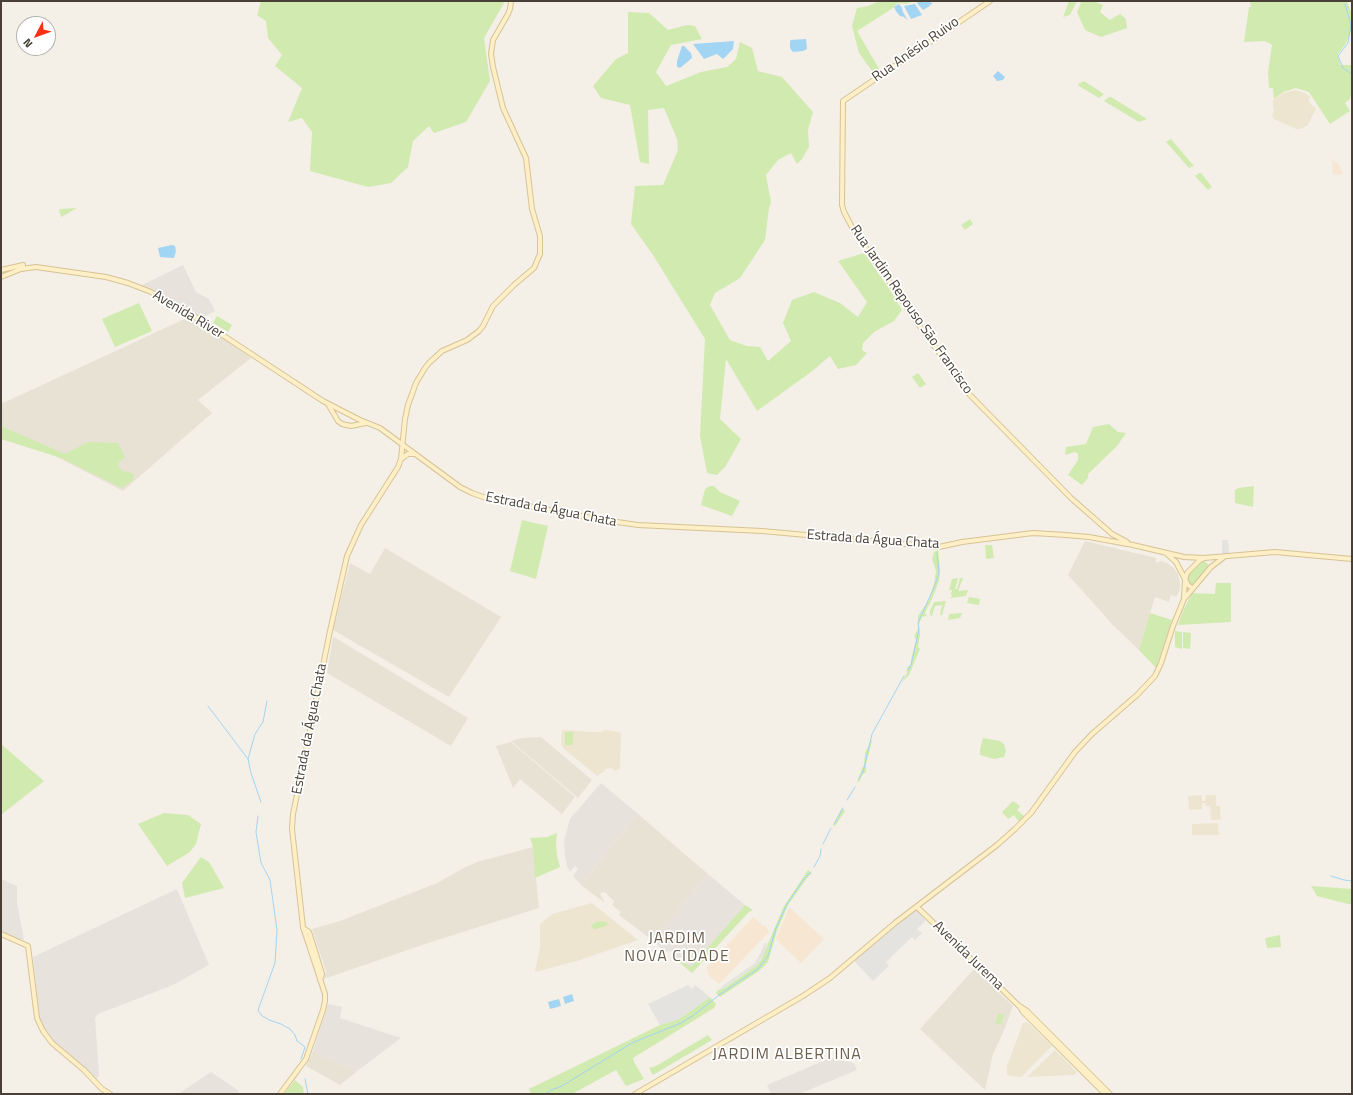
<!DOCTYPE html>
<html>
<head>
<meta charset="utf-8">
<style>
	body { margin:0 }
	#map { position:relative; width:1353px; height:1095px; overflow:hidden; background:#f4f0e7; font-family:"Titillium Web",sans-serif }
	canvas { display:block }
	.frame { position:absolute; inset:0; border:2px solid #484036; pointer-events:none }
	.north { position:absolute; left:16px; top:16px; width:40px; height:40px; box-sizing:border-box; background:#fff; border:1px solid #b6b3af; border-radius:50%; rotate:229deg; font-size:11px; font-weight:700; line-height:16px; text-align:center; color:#484036 }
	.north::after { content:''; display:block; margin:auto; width:14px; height:18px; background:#ff2f14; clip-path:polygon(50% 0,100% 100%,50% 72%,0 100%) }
</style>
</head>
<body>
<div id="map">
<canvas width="1353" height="1095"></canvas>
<div class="frame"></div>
<div class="north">N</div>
</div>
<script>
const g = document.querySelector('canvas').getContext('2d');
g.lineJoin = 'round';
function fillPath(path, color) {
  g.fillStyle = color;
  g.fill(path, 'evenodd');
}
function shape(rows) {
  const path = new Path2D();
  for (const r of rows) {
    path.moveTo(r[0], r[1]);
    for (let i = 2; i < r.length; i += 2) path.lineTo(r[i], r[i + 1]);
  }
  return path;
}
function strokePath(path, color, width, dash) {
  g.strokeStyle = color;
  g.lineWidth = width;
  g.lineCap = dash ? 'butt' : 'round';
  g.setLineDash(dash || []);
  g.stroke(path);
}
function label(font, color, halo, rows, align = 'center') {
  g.font = font + ' "Titillium Web",sans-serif';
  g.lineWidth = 3.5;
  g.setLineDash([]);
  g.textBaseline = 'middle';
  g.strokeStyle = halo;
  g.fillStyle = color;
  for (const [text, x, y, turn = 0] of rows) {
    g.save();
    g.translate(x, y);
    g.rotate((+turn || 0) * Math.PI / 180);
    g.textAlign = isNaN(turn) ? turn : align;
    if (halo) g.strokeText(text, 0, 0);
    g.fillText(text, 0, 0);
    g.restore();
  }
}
fillPath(shape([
	[191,316,251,358,198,400,212,413,123,491,49,453,1,430,1,404],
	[1085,541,1156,558,1156,563,1161,561,1167,563,1174,568,1178,575,1180,583,1180,590,1176,597,1171,595,1169,602,1155,597,1139,650,1113,625,1068,575],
	[385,548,501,617,449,697,333,630,350,563,370,574],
	[333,637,334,637,468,718,451,746,327,673],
	[541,737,592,780,578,798,511,741,522,738],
	[511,742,575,797,562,814,520,779,513,788,496,746],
	[638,814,708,874,652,940,619,915,621,912,612,905,614,901,605,892,600,893,605,903,581,885],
	[533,847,539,908,425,944,324,979,326,971,312,929,340,921,437,883,462,869,477,862],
	[974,969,1013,1006,1003,1033,993,1054,985,1090,920,1029],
	[313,1051,356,1072,340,1085,306,1066]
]), '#e8e2d5');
fillPath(shape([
	[1332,159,1339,165,1343,174,1333,175],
	[789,907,824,939,801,963,776,939],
	[753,917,763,926,765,925,769,932,719,984,707,974,709,972,706,968]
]), '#f7e6d2');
fillPath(shape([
	[183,265,196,292,209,299,215,311,200,319,140,286],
	[601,783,638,814,581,885,573,876,578,869,575,866,570,872,567,866,565,857,564,840,570,819],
	[708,874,745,905,691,968,673,955,674,953,671,951,665,952,652,940],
	[1,879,17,886,17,903,24,940,18,939,1,932],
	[177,889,209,965,173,985,98,1014,95,1018,99,1075,96,1080,53,1042,41,1025,39,1016,33,957],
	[328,1004,342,1007,340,1018,401,1038,356,1072,313,1051],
	[830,1058,854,1063,857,1070,799,1094,771,1094,767,1085],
	[211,1072,239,1091,237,1094,178,1094]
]), '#e7e2dc');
fillPath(shape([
	[1295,90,1303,92,1311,97,1308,99,1313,107,1314,106,1316,109,1307,126,1300,129,1296,129,1274,119,1272,116,1274,109,1273,108,1273,100,1283,93],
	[562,730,592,732,603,732,604,730,620,732,621,733,620,769,615,771,611,768,605,769,605,771,597,776,563,748,561,744],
	[1202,795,1202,801,1205,801,1206,795,1216,795,1216,806,1220,806,1221,820,1211,820,1210,806,1205,806,1205,803,1202,803,1202,809,1189,810,1188,796],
	[1218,823,1219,835,1192,835,1192,824],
	[592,903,638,940,577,961,535,972,540,947,540,924,552,914],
	[1027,1022,1052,1046,1021,1077,1010,1076,1007,1074,1007,1066,1023,1023],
	[1055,1050,1077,1072,1074,1075,1027,1077]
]), '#eee5d1');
fillPath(shape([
	[261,1,504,1,504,3,484,38,490,81,466,122,434,133,429,126,413,141,408,167,391,183,368,187,310,171,312,132,302,118,288,122,302,88,275,66,282,55,268,38,266,21,257,15],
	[880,1,914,1,906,4,898,3,893,8,857,31,881,72,875,75,859,53,852,26,857,8,868,6],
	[1069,1,1077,1,1070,15,1063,17],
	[1079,1,1093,1,1103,5,1100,12,1110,20,1120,14,1126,19,1127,28,1101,37,1085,30,1077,12,1081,3],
	[1250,1,1347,1,1352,14,1352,29,1345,45,1338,54,1340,65,1352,65,1352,90,1350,99,1345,103,1350,111,1330,124,1309,92,1296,88,1283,92,1274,99,1273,88,1269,88,1268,72,1272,45,1265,41,1244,42,1249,7,1251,7],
	[628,12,649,13,668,30,687,25,695,26,702,39,671,45,656,72,666,86,701,72,727,67,736,59,740,42,752,48,758,71,782,77,813,112,808,130,809,147,802,159,797,164,791,153,778,160,766,175,771,202,769,208,765,240,740,278,715,293,710,305,730,340,747,346,760,347,768,361,791,341,783,323,792,300,814,292,840,303,858,317,867,302,838,261,864,253,890,290,902,310,894,321,874,332,863,343,862,350,867,353,856,365,838,369,830,356,811,372,757,411,726,359,720,419,741,439,725,467,717,475,707,473,700,436,705,339,653,255,631,224,635,186,663,185,678,150,677,139,664,108,648,110,649,164,640,162,630,105,601,98,593,86,616,59,628,53],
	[1084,81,1104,94,1099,98,1079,86,1078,84],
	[1109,97,1111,97,1147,119,1139,122,1104,101],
	[1171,139,1194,166,1189,168,1166,142],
	[1199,173,1201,173,1212,187,1208,190,1195,176],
	[77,208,65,215,61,217,59,209],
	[970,219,973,224,965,230,961,225],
	[139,303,152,331,115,347,102,319],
	[217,316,232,325,228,332,213,323],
	[918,373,926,384,920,388,912,377],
	[1109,424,1118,432,1126,433,1117,446,1088,474,1088,478,1082,485,1068,475,1078,460,1078,454,1075,452,1065,455,1066,447,1086,444,1093,427],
	[1,426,65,454,88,442,118,443,125,457,119,462,118,466,123,471,128,472,134,474,133,480,122,488,61,458,1,439],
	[710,486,714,486,720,492,740,501,732,516,701,505,705,489],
	[1254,486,1253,507,1235,503,1235,490,1239,488],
	[522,520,548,526,536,579,510,571],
	[985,545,992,545,994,558,986,559],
	[938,550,940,570,939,581,932,599,925,613,927,616,922,617,919,624,920,635,918,647,920,649,909,675,902,682,908,671,907,668,911,664,911,660,916,640,914,636,918,629,918,616,929,600,934,584,936,571,932,559,934,552],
	[1204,561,1207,563,1209,566,1192,585,1189,583,1188,579,1189,574,1199,564],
	[958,578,955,589,957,589,960,578,963,578,958,591,968,590,966,596,950,598,952,596,951,594,952,590,949,590,952,579],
	[1216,583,1231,583,1231,622,1178,625,1183,611,1192,593,1215,594],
	[969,597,980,599,979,605,967,603],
	[946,601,942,615,940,615,942,605,935,606,932,616,930,615,930,611,934,602],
	[962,613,960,618,948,620,949,614],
	[1150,613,1172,620,1156,668,1139,650],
	[1175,631,1182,632,1182,649,1175,647],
	[1183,632,1191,633,1190,649,1183,648],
	[565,732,573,732,573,745,565,745],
	[983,738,1000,741,1004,744,1006,751,1004,757,994,759,980,755,980,749],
	[871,740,872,741,866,764,866,772,862,775,859,782,857,782,862,768,864,765,865,753],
	[1,744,44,781,1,815],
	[1013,801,1020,806,1017,810,1024,816,1019,822,1014,815,1008,819,1002,812],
	[842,808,845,811,835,826,833,825],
	[164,813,188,815,201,824,196,844,190,852,167,866,138,824],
	[557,833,556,843,557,856,560,867,535,878,533,847,530,838,547,837],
	[201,857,209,862,224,888,185,898,182,883],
	[808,870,812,873,807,878,788,905,777,931,768,962,759,971,720,997,716,993,718,990,726,987,757,965,761,960,784,906],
	[1311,886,1352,889,1352,904,1348,904,1317,896],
	[745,905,753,910,749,912,692,973,674,958,674,956,691,967],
	[598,921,606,922,609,925,596,929,593,929,591,925],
	[1280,935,1281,947,1267,948,1265,938],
	[710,997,716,1004,714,1008,633,1058,634,1062,644,1079,626,1086,616,1070,572,1094,531,1094,529,1089,660,1025,679,1019],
	[999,1013,1004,1015,1001,1025,995,1023],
	[708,1035,712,1040,653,1075,649,1068,656,1066],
	[295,1080,303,1087,304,1094,285,1093]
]), '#d1eaaf');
fillPath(shape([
	[1222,540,1228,540,1229,553,1222,554],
	[916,910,926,920,917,929,922,933,915,940,912,937,886,962,889,966,873,981,855,962,856,958],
	[765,943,767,943,764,954,757,965,722,989,721,987,755,963,761,952],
	[688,985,692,989,695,985,710,997,679,1019,660,1025,648,1004]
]), '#e5e3df');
fillPath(shape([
	[919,1,930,1,932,4,931,5,929,4,930,6,923,10,917,3],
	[899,4,902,8,903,12,908,21,904,17,900,16,896,11,894,7],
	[915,4,922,15,911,19,904,6],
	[806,39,807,49,803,51,793,52,790,48,790,41,791,40],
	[734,41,733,49,723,59,717,54,704,59,693,44],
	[682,46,684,46,691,53,692,58,680,68,677,67,677,61],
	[998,71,1005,77,1003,80,997,81,993,76],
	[172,245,175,246,176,251,174,258,160,257,158,248],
	[572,994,574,1001,565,1004,563,997],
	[559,999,561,1006,550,1009,548,1002]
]), '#a2d4f3');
strokePath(shape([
	[1345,4,1351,24,1348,43,1338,56,1343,68,1352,74],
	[907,671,911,665,919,630,918,623,935,585,939,573,937,553],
	[208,706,248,759],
	[859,779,863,772,872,734,904,676],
	[847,800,855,787],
	[261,802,251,773,248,759,255,734,263,722,267,701],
	[258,816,256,832,261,863,270,880,277,930,275,963,258,1010,261,1015,269,1020,281,1024,290,1029,295,1035,297,1041,305,1047,301,1059],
	[834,824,843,808],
	[823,844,831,828],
	[814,867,820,856,821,849],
	[1331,876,1344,880,1352,881],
	[305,1079,308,1094],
	[546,1094,551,1090,562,1086,632,1043,681,1023,694,1015,719,995,758,969,768,956,776,928,787,904,804,879,811,872]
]), '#a2d4f3', 1);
const secondary = shape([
	[990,1,843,101,842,205,844,212,853,229,919,325,968,393,1071,498,1112,534,1127,542],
	[23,268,23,265,19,266,21,269,36,267,106,277,128,283,151,292,192,315,323,401,360,420,380,428,460,487,472,493,486,498,603,520,638,525,762,531,939,547,962,542,1033,533,1066,535,1089,537,1133,545,1184,557,1204,558],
	[1,270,19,266],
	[1,277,21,269],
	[328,404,338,421,342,424,351,426,366,423],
	[401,459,408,454,415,454],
	[1167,554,1176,562,1188,585,1192,588],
	[1184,598,1185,580,1187,573,1199,561,1204,558,1275,552,1352,559],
	[917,907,971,959,1018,1005,1027,1011,1110,1094],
	[303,928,309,932,316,954,322,974,320,980],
	[1,934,28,946,37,1018,43,1031,52,1043,84,1070,102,1089,110,1094],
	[1020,1007,1023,1012,1105,1094],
	[280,1094,306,1059,323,1010,325,1001,325,994,303,927,292,829,293,814,330,631,347,556,361,525,398,467,401,459,405,419,408,405,416,383,425,368,429,363,442,351,467,340,479,331,483,326,493,306,514,285,534,268,540,254,540,236,532,209,526,158,503,108,493,67,491,54,493,40,508,14,510,9,511,1],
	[635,1094,803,996,830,978,895,923,997,845,1015,829,1031,813,1075,752,1092,734,1137,695,1155,676,1161,663,1173,626,1184,599,1211,567,1224,557]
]);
strokePath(secondary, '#d6c396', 6);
strokePath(secondary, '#ffefc7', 4);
label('14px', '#484036', '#fff', [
	["Rua Anésio Ruivo",916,50,-35],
	["Rua Jardim Repouso São Francisco",911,310,55],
	["Avenida River",188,315,31],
	["Estrada da Água Chata",551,510,11],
	["Estrada da Água Chata",873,540,4],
	["Estrada da Água Chata",310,729,-79],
	["Avenida Jurema",968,956,44]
]);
g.letterSpacing = '1px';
label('16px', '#6b5e4d', '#fff', [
	["JARDIM",677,939],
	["NOVA CIDADE",677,957],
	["JARDIM ALBERTINA",787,1055]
]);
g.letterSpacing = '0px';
</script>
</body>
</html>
